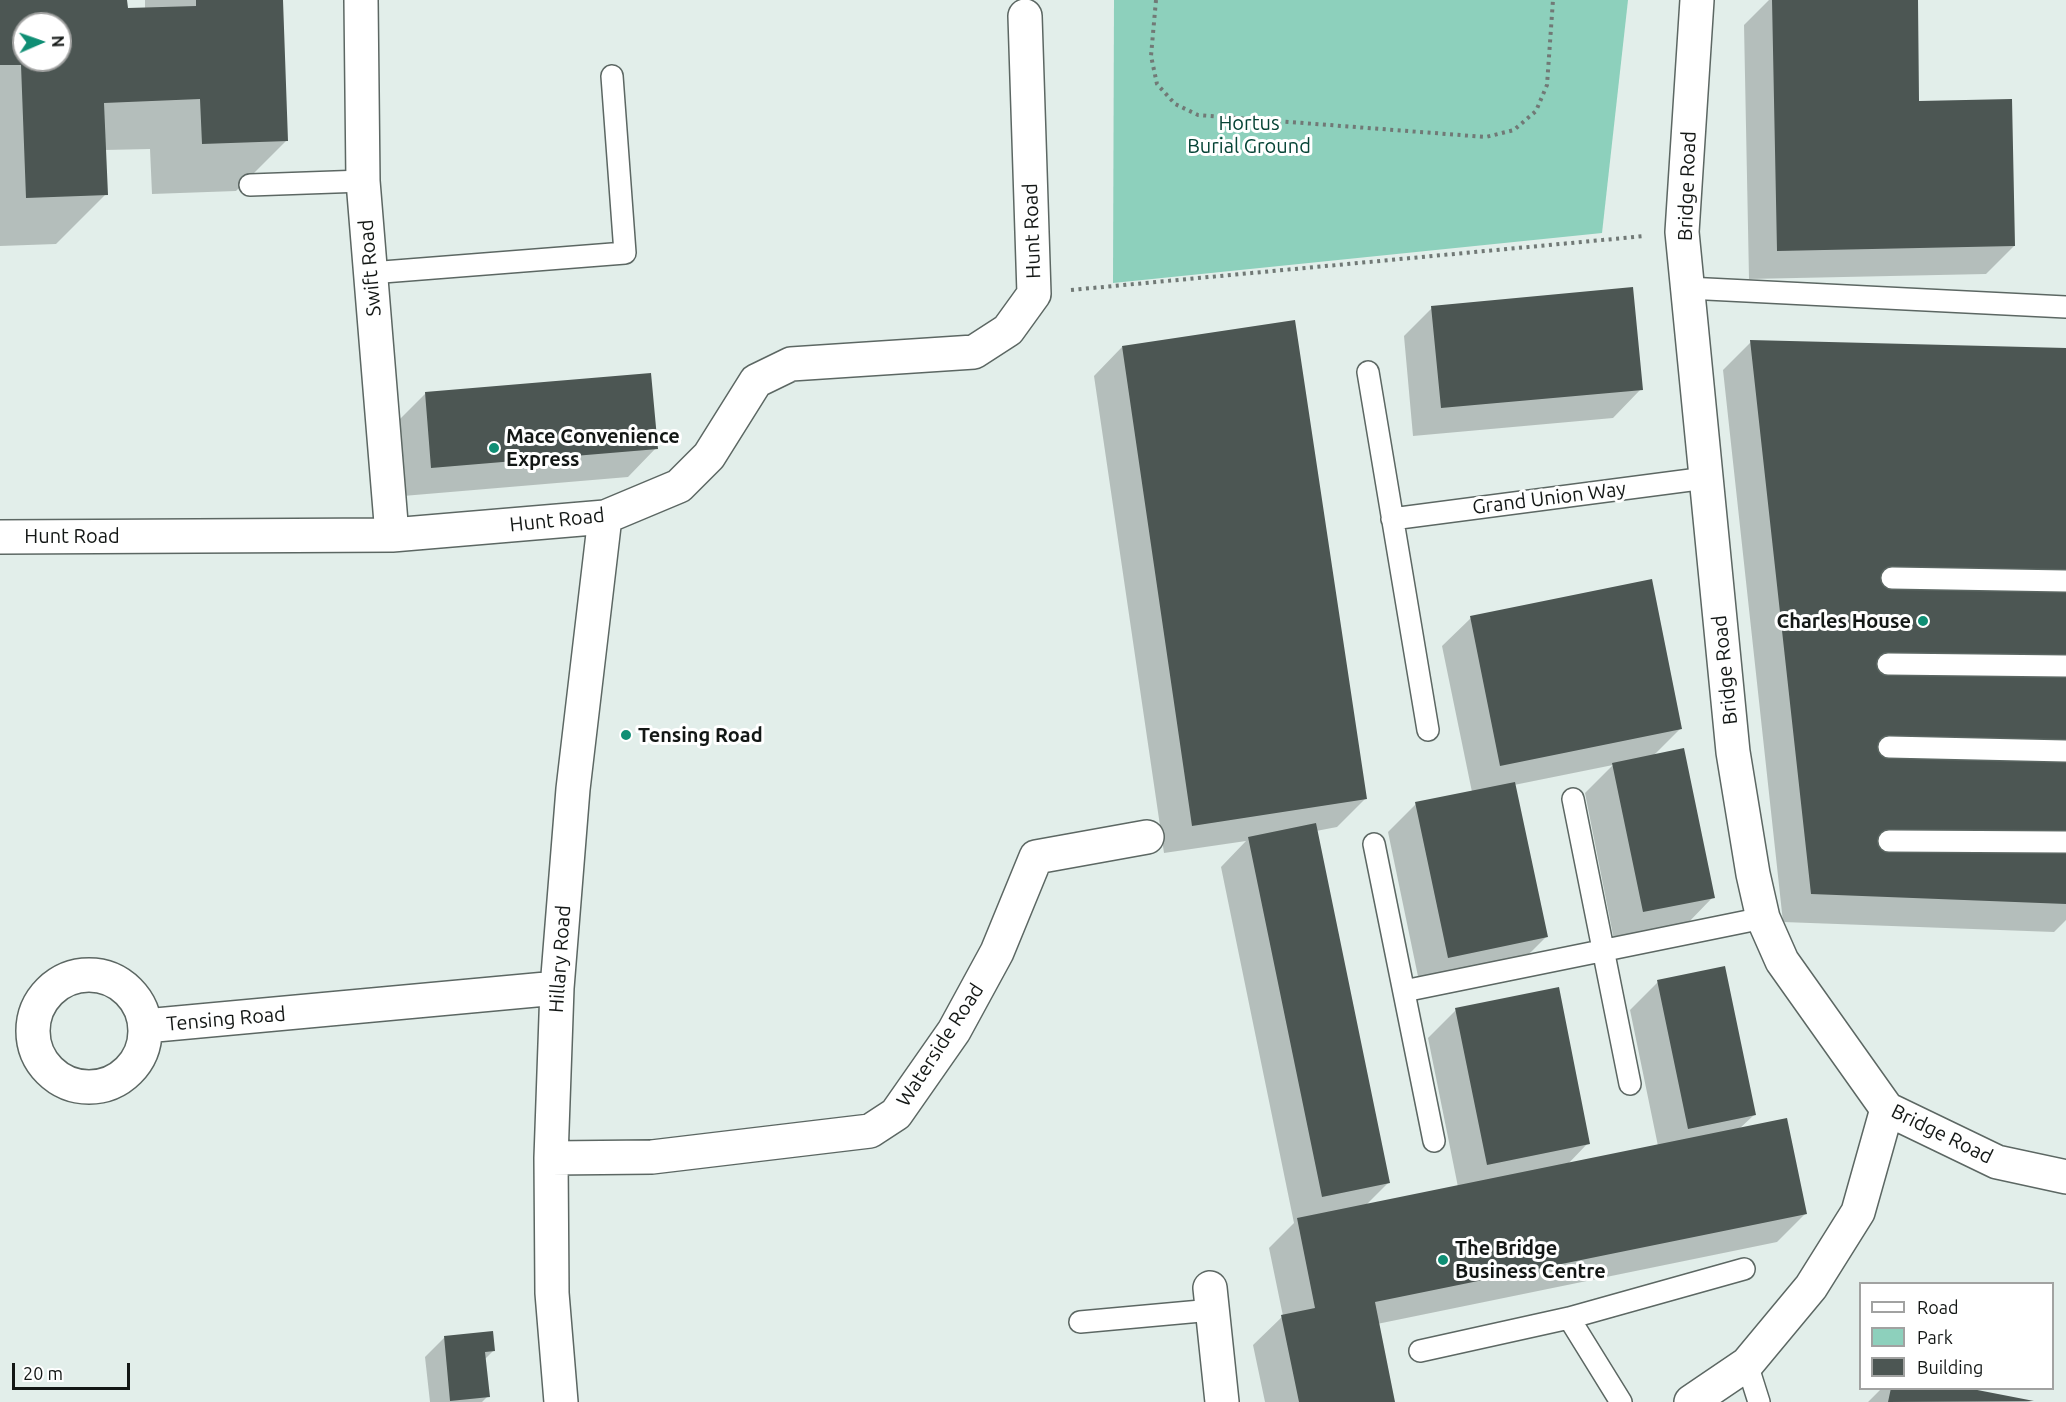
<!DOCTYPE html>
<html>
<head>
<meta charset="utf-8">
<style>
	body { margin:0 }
	#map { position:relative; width:2066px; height:1402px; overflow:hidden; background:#e2eeea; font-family:Ubuntu,sans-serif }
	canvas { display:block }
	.legend { position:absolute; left:1859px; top:1282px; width:195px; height:108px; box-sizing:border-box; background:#fff; border:2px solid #a1a2a1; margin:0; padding:8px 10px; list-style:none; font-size:18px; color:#131715 }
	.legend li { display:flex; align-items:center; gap:12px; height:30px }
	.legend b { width:30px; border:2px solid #a1a2a1 }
	.north { position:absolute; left:12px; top:12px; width:60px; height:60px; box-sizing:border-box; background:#fff; border:2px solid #a1a2a1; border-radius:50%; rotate:88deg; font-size:16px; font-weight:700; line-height:24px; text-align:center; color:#131715 }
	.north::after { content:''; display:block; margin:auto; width:21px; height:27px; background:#0f8e74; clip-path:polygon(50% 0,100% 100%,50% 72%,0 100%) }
	.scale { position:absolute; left:12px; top:1363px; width:118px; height:27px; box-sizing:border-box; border:3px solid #131715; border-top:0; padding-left:8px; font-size:18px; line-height:21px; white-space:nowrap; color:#131715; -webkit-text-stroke:4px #fff; paint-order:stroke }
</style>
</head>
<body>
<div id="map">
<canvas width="2066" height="1402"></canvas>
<ul class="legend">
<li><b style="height:8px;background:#fff"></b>Road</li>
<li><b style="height:16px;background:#8dd0bc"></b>Park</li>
<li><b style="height:16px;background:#4c5653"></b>Building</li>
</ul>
<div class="north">N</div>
<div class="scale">20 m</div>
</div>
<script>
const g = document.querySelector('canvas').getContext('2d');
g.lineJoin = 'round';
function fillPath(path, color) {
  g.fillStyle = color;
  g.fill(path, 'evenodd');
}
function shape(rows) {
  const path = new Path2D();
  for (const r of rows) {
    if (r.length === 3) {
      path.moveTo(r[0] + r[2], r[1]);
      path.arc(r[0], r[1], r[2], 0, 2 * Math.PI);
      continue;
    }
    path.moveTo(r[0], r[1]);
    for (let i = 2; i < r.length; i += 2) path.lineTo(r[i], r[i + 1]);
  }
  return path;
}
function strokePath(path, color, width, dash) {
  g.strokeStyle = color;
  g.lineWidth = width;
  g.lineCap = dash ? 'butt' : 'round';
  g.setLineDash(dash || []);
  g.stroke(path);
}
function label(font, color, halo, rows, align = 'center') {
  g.font = font + ' Ubuntu,sans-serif';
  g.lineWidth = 6;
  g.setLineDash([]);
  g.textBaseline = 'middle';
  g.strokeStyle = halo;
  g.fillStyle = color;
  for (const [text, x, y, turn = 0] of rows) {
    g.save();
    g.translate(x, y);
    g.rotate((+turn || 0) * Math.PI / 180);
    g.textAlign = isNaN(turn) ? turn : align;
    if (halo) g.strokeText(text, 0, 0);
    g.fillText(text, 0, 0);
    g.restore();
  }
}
fillPath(shape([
	[1114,0,1628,0,1602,233,1113,283]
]), '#8dd0bc');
fillPath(shape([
	[0,0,126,0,126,10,145,9,145,0,281,0,286,141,236,191,152,194,150,149,105,150,106,194,56,244,0,246],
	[24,24,60,24,60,60,24,60],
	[1769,0,1916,0,1918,103,2014,246,1986,274,1749,279,1744,25],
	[1432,308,1641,389,1613,418,1413,436,1404,336],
	[1751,342,2066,350,2066,920,2054,932,1783,922,1723,370],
	[1122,347,1365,799,1337,827,1316,831,1389,1182,1365,1206,1458,1187,1428,1038,1456,1010,1588,1143,1567,1165,1658,1146,1630,1010,1658,982,1754,1115,1739,1129,1805,1214,1777,1242,1377,1324,1393,1402,1265,1402,1253,1345,1283,1316,1269,1248,1294,1223,1221,867,1246,841,1164,853,1094,376],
	[426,393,656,448,628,477,403,496,397,422],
	[1471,618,1681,728,1652,757,1713,897,1685,926,1614,940,1585,793,1613,765,1514,785,1546,937,1518,965,1420,986,1388,832,1416,804,1472,792,1442,646],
	[444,1338,494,1350,484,1360,488,1396,482,1402,430,1402,425,1357],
	[1882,1388,1959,1388,2032,1402,1868,1402]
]), '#0003');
fillPath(shape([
	[0,0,127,0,128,8,196,6,196,0,283,0,288,141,202,144,200,99,104,103,108,195,26,198,21,65,0,65],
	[24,24,60,24,60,60,24,60],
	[1772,0,1918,0,1919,101,2012,99,2015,246,1777,251],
	[1633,287,1643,390,1441,408,1431,306],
	[1295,320,1367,799,1192,826,1122,346],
	[1750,340,2066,348,2066,904,1811,894],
	[651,373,658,449,431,468,425,392],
	[1652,579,1682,729,1500,766,1470,616],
	[1684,748,1715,898,1643,912,1612,763],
	[1515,782,1548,937,1448,958,1415,802],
	[1316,823,1390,1183,1322,1197,1248,837],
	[1725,966,1756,1115,1688,1129,1657,980],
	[1559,987,1590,1144,1487,1165,1455,1008],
	[1787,1118,1807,1214,1375,1302,1395,1402,1299,1402,1281,1315,1315,1308,1297,1218],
	[493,1331,495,1351,485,1352,490,1397,450,1401,444,1336],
	[1891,1388,1967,1388,2034,1401,1888,1402]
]), '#4c5653');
const lane = shape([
	[250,185,363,181],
	[370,273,625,253,612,76],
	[1687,288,2066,307],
	[1368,372,1428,730],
	[1392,519,1706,478],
	[1892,578,2066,581],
	[1888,664,2066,666],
	[1889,747,2066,751],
	[1573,799,1630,1084],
	[1889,841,2066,842],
	[1374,844,1434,1141],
	[1404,991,1763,918],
	[1569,1318,1744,1269],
	[1080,1322,1212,1310],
	[1420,1351,1569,1318,1621,1402],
	[1747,1364,1759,1402]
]);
const street = shape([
	[361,0,363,181,392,535],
	[1697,0,1682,232,1733,752,1753,874,1763,918,1782,961,1887,1109,1997,1162,2066,1177],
	[0,537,392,535,605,517,679,486,709,456,756,381,791,364,974,352,1008,330,1034,294,1025,16],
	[89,1031,56],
	[145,1026,557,988],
	[551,1158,652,1157,870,1131,896,1114,954,1031,997,952,1036,857,1147,837],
	[1210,1288,1222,1402],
	[561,1402,552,1293,551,1158,557,988,573,789,605,517],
	[1691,1402,1747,1364,1811,1287,1858,1212,1887,1109]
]);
strokePath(lane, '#5c6763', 24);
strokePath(street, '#5c6763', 36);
strokePath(shape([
	[1156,0,1151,56,1157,84,1175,104,1198,115,1486,137,1514,130,1536,111,1547,85,1553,0],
	[1071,290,1645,236]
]), '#717976', 4, [3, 4.5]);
strokePath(lane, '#fff', 21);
strokePath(street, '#fff', 33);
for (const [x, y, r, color] of [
	[494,448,6,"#0f8e74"],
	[1923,621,6,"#0f8e74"],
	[626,735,6,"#0f8e74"],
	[1443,1260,6,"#0f8e74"]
]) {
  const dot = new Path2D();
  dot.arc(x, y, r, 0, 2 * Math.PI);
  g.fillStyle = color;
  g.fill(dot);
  strokePath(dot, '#fff', 2);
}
label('20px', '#064436', '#fff', [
	["Hortus",1249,123],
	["Burial Ground",1249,146]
]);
label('20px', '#131715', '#fff', [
	["Bridge Road",1687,186,-88],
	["Hunt Road",1032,231,-92],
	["Swift Road",370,268,-95],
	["Grand Union Way",1549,498,-7],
	["Hunt Road",557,520,-6],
	["Hunt Road",72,536],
	["Bridge Road",1725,670,-96],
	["Hillary Road",560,959,-86],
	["Tensing Road",226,1019,-5],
	["Waterside Road",940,1045,-57],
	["Bridge Road",1942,1134,26]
]);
label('bold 20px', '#131715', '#fff', [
	["Mace Convenience",506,436],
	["Express",506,459],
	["Charles House",1911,621,"right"],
	["Tensing Road",638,735],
	["The Bridge",1455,1248],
	["Business Centre",1455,1271]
], 'left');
</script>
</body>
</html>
